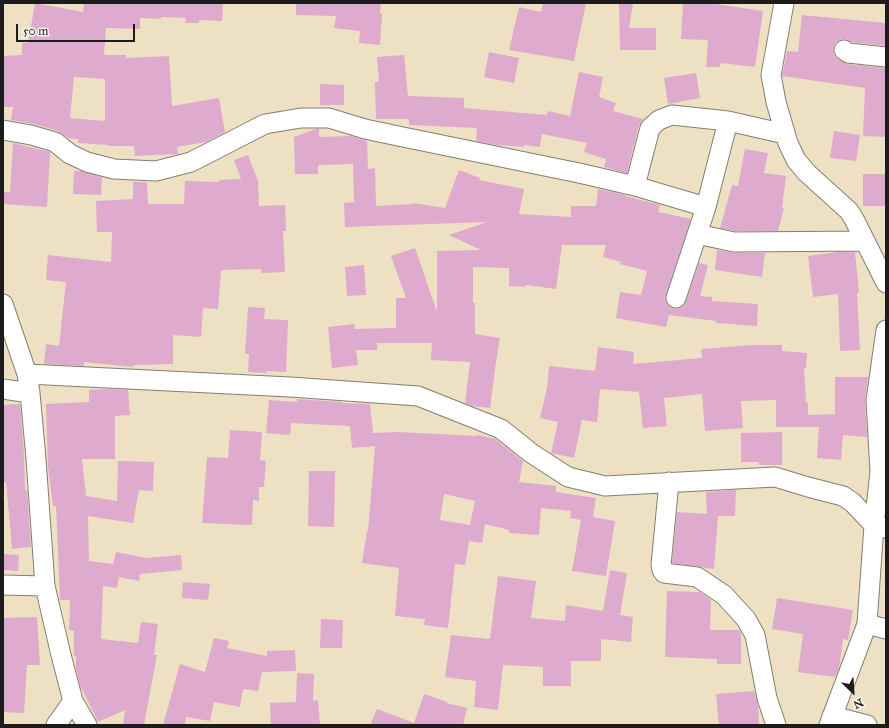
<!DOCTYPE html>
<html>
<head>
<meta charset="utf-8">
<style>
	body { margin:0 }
	#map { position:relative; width:889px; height:728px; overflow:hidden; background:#eee1c3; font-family:"IM FELL Great Primer",serif }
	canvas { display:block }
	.frame { position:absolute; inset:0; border:4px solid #1c1c1c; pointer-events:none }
	.north { position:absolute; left:833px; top:672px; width:40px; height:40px; -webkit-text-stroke:3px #f6f6f2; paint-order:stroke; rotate:155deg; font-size:11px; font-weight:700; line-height:16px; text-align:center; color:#1c1c1c }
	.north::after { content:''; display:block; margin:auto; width:14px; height:18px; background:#1c1c1c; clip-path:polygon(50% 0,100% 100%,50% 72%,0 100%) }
	.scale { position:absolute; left:16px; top:24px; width:119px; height:18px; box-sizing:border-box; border:2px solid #1c1c1c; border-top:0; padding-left:5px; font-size:12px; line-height:14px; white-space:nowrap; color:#1c1c1c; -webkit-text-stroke:3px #f6f6f2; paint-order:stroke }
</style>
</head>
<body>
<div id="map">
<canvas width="889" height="728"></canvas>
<div class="frame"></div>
<div class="north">N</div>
<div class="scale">50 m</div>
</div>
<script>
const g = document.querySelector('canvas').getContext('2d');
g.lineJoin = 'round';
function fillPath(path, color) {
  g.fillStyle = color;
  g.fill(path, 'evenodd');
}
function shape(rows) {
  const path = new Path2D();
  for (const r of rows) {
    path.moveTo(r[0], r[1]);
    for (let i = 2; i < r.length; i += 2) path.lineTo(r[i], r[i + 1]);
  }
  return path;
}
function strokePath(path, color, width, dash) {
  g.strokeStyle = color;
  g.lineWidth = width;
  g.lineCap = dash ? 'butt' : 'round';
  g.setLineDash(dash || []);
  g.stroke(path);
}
fillPath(shape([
	[35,3,83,12,84,3,223,3,222,21,199,20,199,23,185,23,186,18,161,17,161,19,140,18,140,29,106,28,104,55,126,55,126,58,169,56,172,106,219,98,225,132,206,142,177,147,178,154,135,156,134,146,108,146,108,145,78,143,78,139,68,138,58,131,34,124,11,120,13,107,3,107,3,56,22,55,22,43,28,43],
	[74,77,105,79,105,121,70,118],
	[296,3,381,3,380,14,382,14,380,45,359,43,360,31,334,28,336,16,296,15],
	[543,3,586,3,574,61,509,50,519,7,541,12],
	[619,3,633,3,629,28,656,28,656,50,620,50],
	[683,3,716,3,716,4,763,11,755,67,721,63,720,67,706,67,708,40,681,39],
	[802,15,886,23,886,46,852,42,845,39,839,40,835,43,833,49,834,55,837,59,846,64,886,68,886,137,863,136,865,88,782,76,787,51,798,52],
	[489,52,519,58,514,83,484,77],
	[404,55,408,96,464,98,464,108,547,115,548,111,570,116,579,72,603,77,599,97,616,103,613,111,643,119,639,125,627,173,604,167,606,159,584,152,587,143,542,134,540,147,524,145,524,147,498,145,476,141,477,128,409,125,409,119,376,119,375,82,379,82,377,57],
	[696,73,700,98,668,104,664,78],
	[320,84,344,85,344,105,320,105],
	[316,129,319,129,319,137,351,136,367,141,368,169,375,168,376,206,413,204,413,203,445,208,459,170,480,178,479,180,524,189,519,214,571,217,571,206,596,206,598,189,625,195,625,196,660,205,658,212,691,219,666,295,665,300,668,305,672,308,678,309,684,306,686,301,699,263,708,265,700,296,712,297,712,301,758,304,757,326,716,323,716,321,669,315,666,327,616,318,620,292,641,295,647,271,620,264,621,262,603,257,606,245,562,245,556,289,526,285,525,287,509,286,509,268,473,267,473,303,475,303,475,334,500,338,495,369,490,408,472,406,465,403,470,362,431,360,432,343,377,343,377,350,356,350,358,365,332,368,328,327,354,324,355,329,396,328,396,298,406,298,391,256,415,248,437,312,437,251,481,250,449,235,487,222,345,227,344,203,354,202,353,164,318,165,318,174,295,174,294,137],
	[834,131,860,135,856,161,830,158],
	[13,143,50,152,47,207,3,204,3,192,10,192],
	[745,149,768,153,764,173,786,176,782,208,784,208,778,231,735,231,720,228,732,185,738,186],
	[248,155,258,181,259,206,285,205,286,231,283,231,285,272,262,273,261,269,221,270,218,309,203,308,201,337,173,335,173,364,134,365,134,367,84,362,84,366,44,364,46,344,59,346,66,282,46,280,48,255,111,262,112,232,97,232,96,201,133,199,133,182,147,182,148,204,184,204,185,181,219,182,219,180,241,179,234,160],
	[74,171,81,171,102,177,101,195,73,194],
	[863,174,886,174,886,206,863,206],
	[717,250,734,253,765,253,762,277,715,270],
	[838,252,855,252,859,293,857,293,860,350,840,351,838,294,813,297,808,256],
	[364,265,366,295,347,296,345,267],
	[248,307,265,308,264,319,288,320,286,372,267,371,267,373,248,372,249,354,245,354],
	[752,345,782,345,782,351,807,353,806,368,804,368,806,403,808,403,808,415,835,414,835,377,868,377,865,400,867,437,843,435,841,460,817,458,819,427,776,427,776,400,741,401,743,428,705,431,702,394,664,398,667,426,643,428,639,392,600,389,597,422,582,420,574,458,551,453,558,422,540,418,547,388,549,366,595,371,598,347,634,352,633,364,702,358,701,349],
	[108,389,128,390,130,415,115,416,115,459,82,459,86,496,117,501,118,461,154,462,153,491,139,490,133,523,88,516,89,561,113,564,116,552,146,558,181,555,182,570,140,574,139,581,119,577,117,588,103,586,101,639,138,643,141,622,158,624,154,655,157,655,144,725,123,725,125,710,98,722,82,689,81,689,76,669,76,656,74,656,74,631,69,630,70,600,60,600,56,506,53,506,48,467,46,404,89,402,89,390],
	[297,399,341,402,341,403,370,404,373,433,398,432,477,436,478,435,495,439,523,461,519,482,556,486,556,492,596,498,593,517,615,521,606,576,572,571,581,520,570,518,571,511,541,508,539,535,509,533,509,530,485,524,482,543,469,541,465,565,455,564,448,628,424,625,425,619,395,616,399,568,362,563,367,531,368,531,375,446,352,448,350,426,291,423,290,435,266,433,269,400,297,402],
	[444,494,475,501,470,525,440,520],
	[20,404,24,454,25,490,27,490,31,547,12,549,6,482,3,482,3,405],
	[230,430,262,432,260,460,266,461,264,487,259,487,259,501,253,500,252,525,202,523,207,457,228,458],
	[782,432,782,465,759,465,759,462,741,462,741,433],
	[309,471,335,471,334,527,308,526],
	[736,490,735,516,718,516,714,569,672,563,677,512,707,514,706,492],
	[3,554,19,555,18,571,3,570],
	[610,570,627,573,620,615,633,617,631,642,601,639,601,661,571,661,571,686,543,686,543,667,503,665,498,710,474,707,476,681,445,677,451,635,490,639,498,576,536,581,531,618,565,621,566,605,603,611],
	[183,582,210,584,208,600,182,598],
	[667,591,699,592,711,600,710,630,739,630,741,633,741,664,717,664,717,659,665,657],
	[777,598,853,610,848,640,843,639,839,668,835,677,798,672,803,634,772,629],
	[37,617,40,665,27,665,24,713,3,712,3,618],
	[321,619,343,620,342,648,320,648],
	[214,638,229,641,227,648,267,656,267,651,295,650,296,671,262,672,258,691,243,689,240,707,214,702,210,721,186,717,185,725,163,725,180,664,205,672],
	[297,673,314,674,313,701,318,700,320,725,271,725,270,703,296,702],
	[754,691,758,705,759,725,719,725,716,694],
	[424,694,447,702,447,703,467,708,463,725,370,725,377,709,414,723]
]), '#deaace');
const minor = shape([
	[784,3,771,75,776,102,788,143,796,160,807,173,849,211,854,219,886,283],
	[844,50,848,53,886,57],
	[3,130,31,135,55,142,70,154,87,162,114,169,156,171,191,162,265,124,301,118,329,118,365,129,398,136,579,173,635,186,706,207],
	[635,186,650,128,659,120,672,115,728,121,785,134],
	[697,234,734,242,865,241],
	[676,298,706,207,728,121],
	[3,304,27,374,30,393,36,459,45,586,61,655,73,701,87,725],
	[27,374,290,387,418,396,501,429,531,453,568,477,605,486,775,477,808,487,843,496,852,502,874,525,886,528],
	[3,389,30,393],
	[669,482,661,565,662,570,664,573,697,577,724,595,746,619,755,635,767,698,776,725],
	[3,585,45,586],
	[867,624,886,629],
	[832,716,867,725],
	[56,725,73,701],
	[829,725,867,624,874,525,880,472,876,400,886,330]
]);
strokePath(minor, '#857e70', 21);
strokePath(minor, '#fff', 19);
</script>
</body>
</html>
